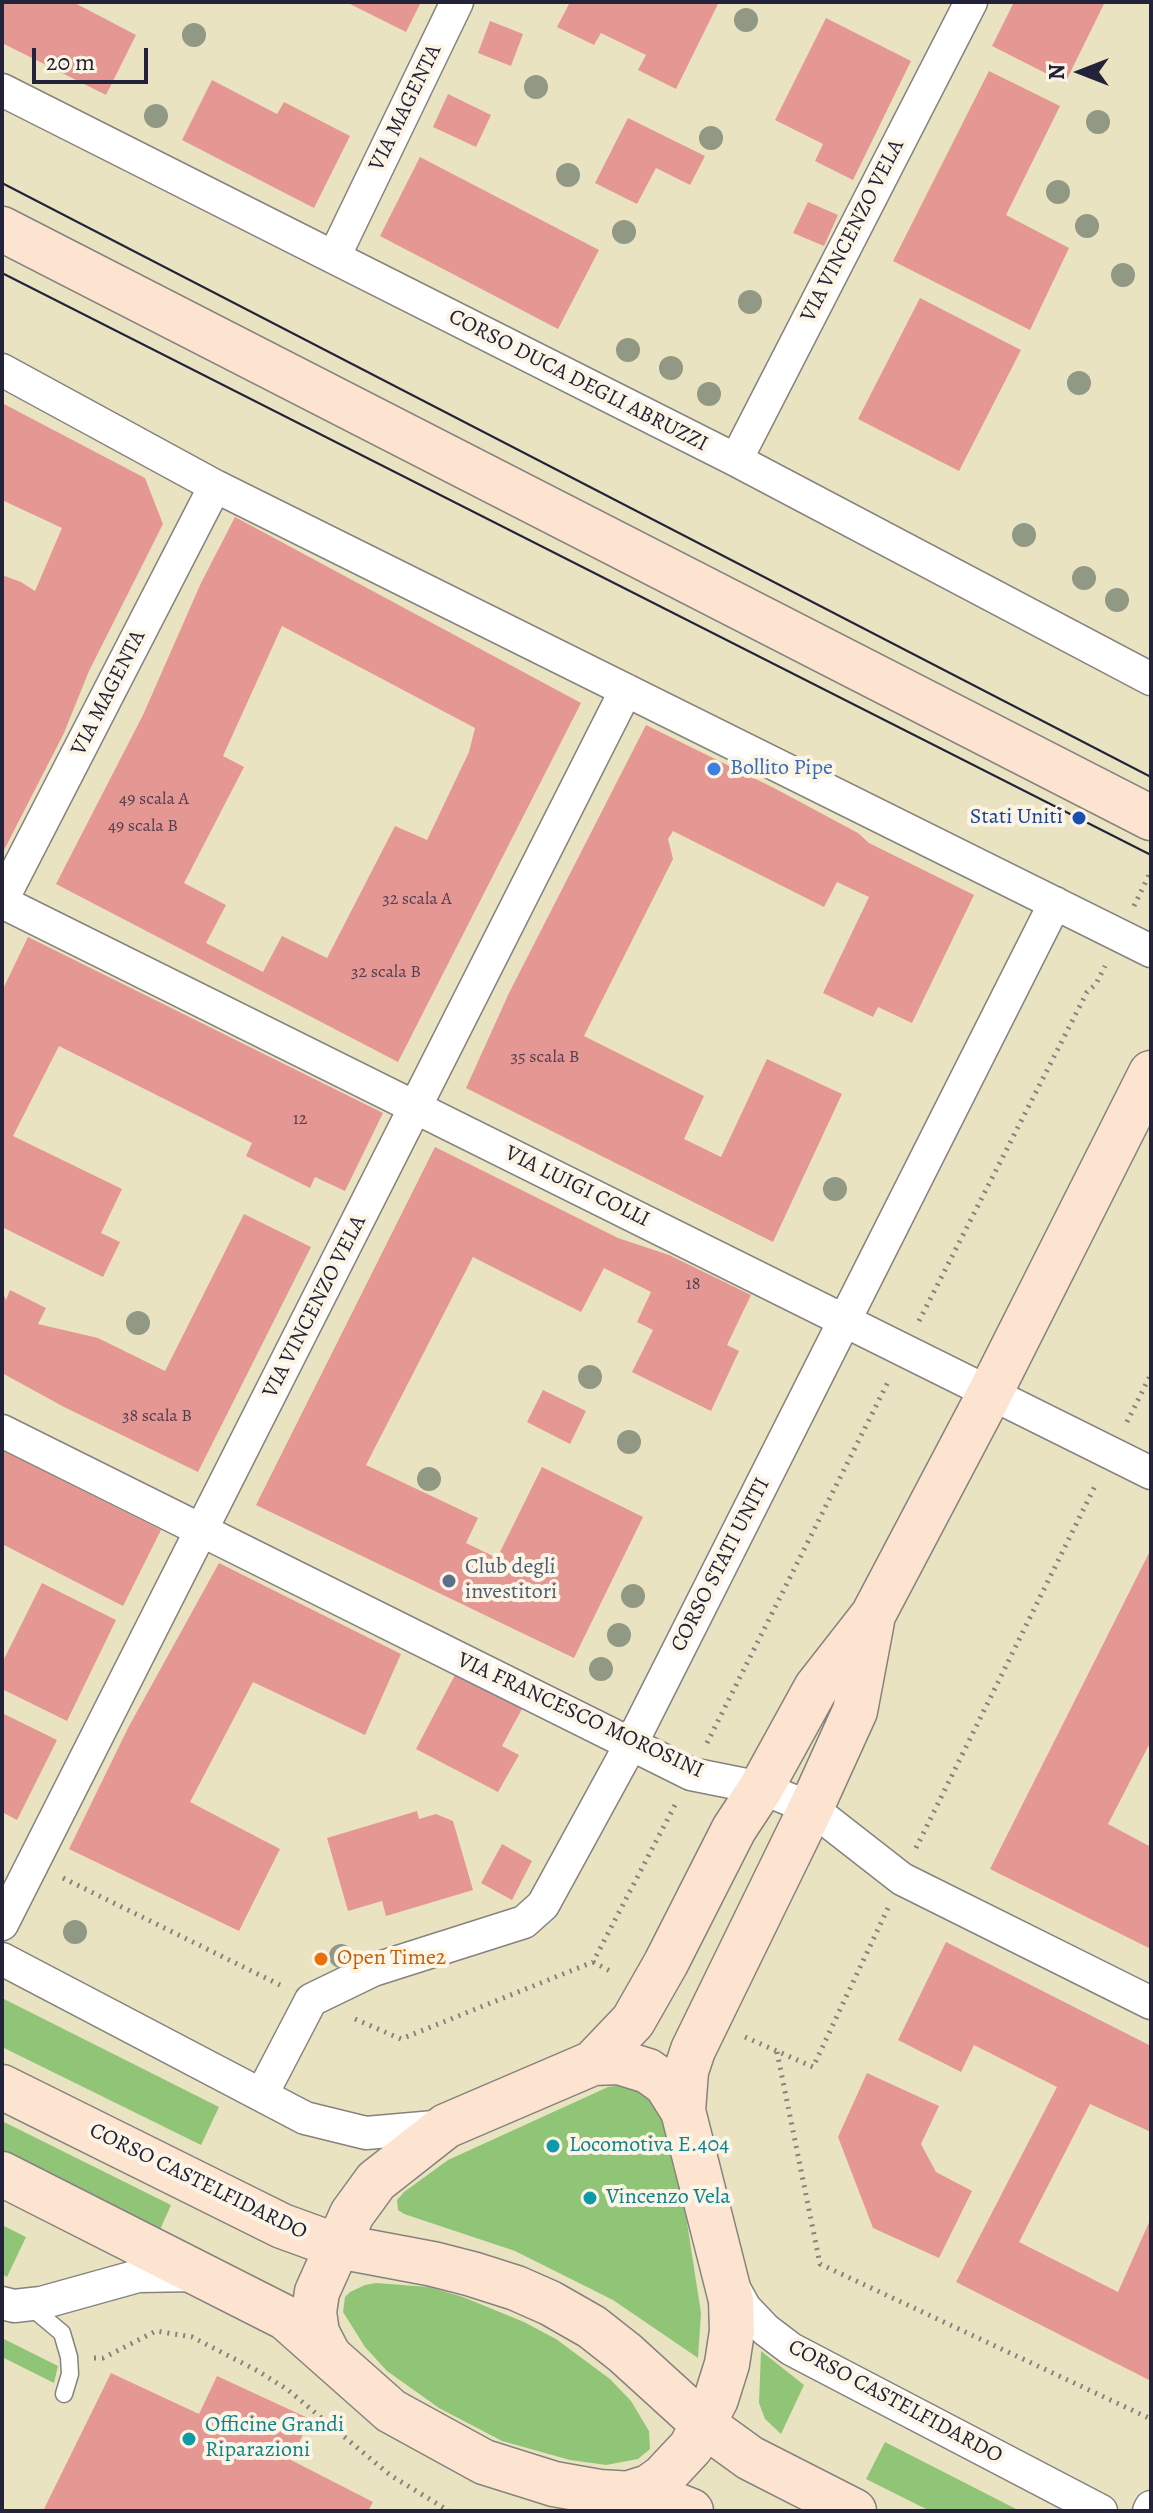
<!DOCTYPE html>
<html>
<head>
<meta charset="utf-8">
<style>
	body { margin:0 }
	#map { position:relative; width:1153px; height:2513px; overflow:hidden; background:#eae3c2; font-family:Alegreya,serif }
	canvas { display:block }
	.frame { position:absolute; inset:0; border:4px solid #22223b; pointer-events:none }
	.north { position:absolute; left:1041px; top:32px; width:80px; height:80px; -webkit-text-stroke:6px #fcf5e5; paint-order:stroke; rotate:270deg; font-size:22px; font-weight:700; line-height:32px; text-align:center; color:#22223b }
	.north::after { content:''; display:block; margin:auto; width:28px; height:36px; background:#22223b; clip-path:polygon(50% 0,100% 100%,50% 72%,0 100%) }
	.scale { position:absolute; left:32px; top:48px; width:116px; height:36px; box-sizing:border-box; border:4px solid #22223b; border-top:0; padding-left:10px; font-size:24px; line-height:28px; white-space:nowrap; color:#22223b; -webkit-text-stroke:6px #fcf5e5; paint-order:stroke }
</style>
</head>
<body>
<div id="map">
<canvas width="1153" height="2513"></canvas>
<div class="frame"></div>
<div class="north">N</div>
<div class="scale">20 m</div>
</div>
<script>
const g = document.querySelector('canvas').getContext('2d');
g.lineJoin = 'round';
function fillPath(path, color) {
  g.fillStyle = color;
  g.fill(path, 'evenodd');
}
function shape(rows) {
  const path = new Path2D();
  for (const r of rows) {
    path.moveTo(r[0], r[1]);
    for (let i = 2; i < r.length; i += 2) path.lineTo(r[i], r[i + 1]);
  }
  return path;
}
function strokePath(path, color, width, dash) {
  g.strokeStyle = color;
  g.lineWidth = width;
  g.lineCap = dash ? 'butt' : 'round';
  g.setLineDash(dash || []);
  g.stroke(path);
}
function label(font, color, halo, rows, align = 'center') {
  g.font = font + ' Alegreya,serif';
  g.lineWidth = 8;
  g.setLineDash([]);
  g.textBaseline = 'middle';
  g.strokeStyle = halo;
  g.fillStyle = color;
  for (const [text, x, y, turn = 0] of rows) {
    g.save();
    g.translate(x, y);
    g.rotate((+turn || 0) * Math.PI / 180);
    g.textAlign = isNaN(turn) ? turn : align;
    if (halo) g.strokeText(text, 0, 0);
    g.fillText(text, 0, 0);
    g.restore();
  }
}
fillPath(shape([
	[2,1998,219,2107,201,2145,2,2047],
	[625,2084,640,2090,660,2110,686,2216,701,2313,698,2358,613,2300,515,2251,404,2214,398,2210,397,2200,404,2192,448,2160,608,2087],
	[2,2121,171,2205,159,2232,2,2153],
	[2,2225,26,2237,7,2277,2,2274],
	[376,2283,429,2287,463,2297,524,2322,556,2339,610,2379,631,2401,649,2431,650,2449,638,2459,606,2465,570,2460,502,2441,439,2408,387,2371,365,2347,343,2312,345,2297,350,2292,365,2285],
	[2,2338,58,2366,54,2383,2,2357],
	[761,2351,804,2385,781,2434,765,2419,759,2403],
	[885,2442,1020,2511,930,2511,866,2479]
]), '#90c577');
fillPath(shape([
	[2,2,73,2,136,35,106,95,2,43],
	[346,2,421,2,406,32],
	[570,2,719,2,676,89,638,70,646,55,601,33,594,45,557,27],
	[1014,2,1105,2,1065,83,992,46],
	[826,18,911,61,853,180,815,161,823,144,775,120],
	[490,21,523,34,511,66,478,53],
	[989,71,1060,106,1006,215,1069,248,1030,330,893,261],
	[212,80,277,114,284,102,350,136,314,208,182,140],
	[448,94,491,115,476,147,433,127],
	[628,118,705,156,690,185,656,168,637,204,595,183],
	[420,157,599,250,558,329,380,236],
	[808,202,838,215,824,246,793,233],
	[920,298,1021,350,959,471,858,419],
	[2,403,145,478,163,524,89,671,64,733,2,854,2,575,21,582,35,591,62,528,2,500],
	[235,517,581,703,398,1062,56,884,143,715,201,583],
	[282,626,475,728,469,752,427,840,395,826,327,958,282,936,263,972,206,943,226,905,184,883,244,767,223,756],
	[646,725,774,788,858,833,869,843,974,895,912,1023,878,1007,873,1017,823,993,869,897,837,882,824,907,673,831,668,839,673,859,584,1036,704,1096,684,1139,721,1157,767,1059,842,1094,773,1242,466,1088,509,993],
	[28,937,383,1113,345,1191,315,1177,310,1188,246,1156,252,1143,59,1046,13,1136,122,1189,101,1233,120,1242,103,1277,2,1227,2,991],
	[435,1147,618,1238,669,1255,751,1295,727,1345,739,1351,711,1411,632,1372,653,1330,637,1322,651,1292,604,1268,581,1312,473,1257,366,1465,478,1518,466,1543,497,1558,542,1467,643,1517,574,1658,256,1505],
	[244,1214,311,1247,198,1472,64,1407,2,1373,2,1291,6,1300,10,1290,46,1308,38,1324,98,1338,165,1371],
	[543,1390,586,1411,570,1444,527,1422],
	[2,1450,161,1530,123,1606,2,1544],
	[1151,1549,1151,1741,1108,1824,1151,1847,1151,1949,990,1869],
	[219,1563,401,1654,365,1735,253,1682,190,1802,280,1849,239,1931,69,1849,128,1728],
	[42,1583,116,1620,67,1721,2,1689,2,1663],
	[457,1671,523,1707,502,1746,519,1755,498,1792,416,1749],
	[2,1713,57,1740,17,1820,2,1812],
	[417,1811,419,1819,436,1814,453,1821,473,1890,386,1916,382,1901,348,1911,327,1838],
	[502,1844,532,1861,512,1900,481,1883],
	[946,1942,1151,2046,1151,2132,1090,2104,1019,2242,1118,2292,1151,2218,1151,2381,956,2282,1057,2087,974,2045,961,2072,898,2040],
	[867,2073,939,2106,921,2144,936,2172,972,2191,939,2258,873,2228,838,2137],
	[111,2373,199,2414,217,2376,310,2419,291,2460,373,2502,368,2511,43,2511]
]), '#e59793');
const service = shape([
	[31,2307,62,2333,69,2357,70,2374,64,2394]
]);
const minor = shape([
	[2,90,736,460,1151,679],
	[334,257,457,2],
	[2,370,215,486,1151,951],
	[736,460,971,2],
	[2,900,215,486],
	[2,902,1151,1473],
	[2,1431,691,1774,761,1788,811,1808,902,1879,1151,2003],
	[2,1924,626,690],
	[2,1959,305,2118,366,2133,446,2126],
	[262,2094,311,2000,373,1970,524,1922,543,1905,631,1744,1055,903],
	[731,2283,745,2308,766,2330,791,2349,1101,2511],
	[2,2303,14,2306,41,2303,138,2276,198,2275],
	[1149,2511,1151,2507]
]);
const secondary = shape([
	[2,229,1151,818],
	[593,2063,619,2062,648,2071,666,2084,683,2111],
	[2,2087,282,2226,337,2246,433,2264,472,2274,516,2288,550,2303,592,2327,625,2353,703,2424,750,2458,854,2511],
	[2,2174,286,2318,391,2411,484,2462,554,2484,599,2492,650,2495,691,2511],
	[328,2354,317,2333,314,2312,317,2292,352,2214,376,2181,446,2126,593,2063,633,2021,666,1963,734,1829,761,1788,816,1688,873,1615,990,1393,1151,1073],
	[627,2494,649,2487,663,2477,691,2447,716,2399,727,2364,732,2331,731,2300,683,2111,686,2071,693,2050,811,1808,855,1711,872,1621]
]);
strokePath(service, '#86827e', 19);
strokePath(minor, '#86827e', 35);
strokePath(secondary, '#86827e', 47);
strokePath(shape([
	[1134,906,1151,871],
	[919,1321,1087,992,1096,984,1105,966],
	[1127,1422,1151,1374],
	[707,1743,889,1380],
	[916,1848,1096,1484],
	[63,1878,280,1985],
	[593,1962,614,1973],
	[355,2019,401,2039,593,1962,675,1805],
	[745,2037,813,2067,888,1908],
	[777,2052,820,2264,1151,2419],
	[94,2358,103,2358,156,2331,192,2337,258,2371,288,2390,390,2475,449,2511]
]), '#86827e', 5, [2, 6]);
strokePath(service, '#fff', 16);
strokePath(minor, '#fff', 32);
strokePath(secondary, '#fde4d0', 44);
strokePath(shape([
	[2,183,1151,777],
	[2,273,1151,855]
]), '#22223b', 2);
g.fillStyle = '#919883';
for (const [x, y] of [
	[746,20],
	[194,35],
	[536,87],
	[156,116],
	[1098,122],
	[711,138],
	[568,175],
	[1058,192],
	[1087,226],
	[624,232],
	[1123,275],
	[750,302],
	[628,350],
	[671,368],
	[1079,383],
	[709,394],
	[1024,535],
	[1084,578],
	[1117,600],
	[835,1189],
	[138,1323],
	[590,1377],
	[629,1442],
	[429,1479],
	[633,1596],
	[619,1635],
	[601,1669],
	[75,1932],
	[341,1956]
]) {
  g.beginPath();
  g.arc(x, y, 12, 0, 2 * Math.PI);
  g.fill();
}
for (const [x, y, r, color] of [
	[714,769,8,"#3f7fe0"],
	[1079,818,8,"#1a4fb4"],
	[449,1581,8,"#5c6f8a"],
	[321,1959,8,"#e8710a"],
	[553,2146,8,"#0f9aa8"],
	[590,2198,8,"#0f9aa8"],
	[189,2439,8,"#0f9aa8"]
]) {
  const dot = new Path2D();
  dot.arc(x, y, r, 0, 2 * Math.PI);
  g.fillStyle = color;
  g.fill(dot);
  strokePath(dot, '#fcf5e5', 3);
}
label('18px', '#533f51', null, [
	["49 scala A",154,800],
	["49 scala B",143,827],
	["32 scala A",417,900],
	["32 scala B",386,973],
	["35 scala B",545,1058],
	["12",300,1120],
	["18",693,1285],
	["38 scala B",157,1417]
]);
label('22px', '#22223b', '#fcf5e5', [
	["VIA MAGENTA",406,108,-64],
	["VIA VINCENZO VELA",853,231,-63],
	["CORSO DUCA DEGLI ABRUZZI",578,381,27],
	["VIA MAGENTA",109,693,-63],
	["VIA LUIGI COLLI",577,1187,26],
	["VIA VINCENZO VELA",315,1307,-63],
	["CORSO STATI UNITI",721,1565,-63],
	["VIA FRANCESCO MOROSINI",580,1716,25],
	["CORSO CASTELFIDARDO",198,2182,26],
	["CORSO CASTELFIDARDO",895,2402,28]
]);
label('22px', '#366cbe', '#fcf5e5', [
	["Bollito Pipe",730,769]
], 'left');
label('22px', '#164399', '#fcf5e5', [
	["Stati Uniti",1063,818]
], 'right');
label('22px', '#4e5e75', '#fcf5e5', [
	["Club degli",465,1568],
	["investitori",465,1593]
], 'left');
label('22px', '#c56008', '#fcf5e5', [
	["Open Time2",337,1959]
], 'left');
label('22px', '#0d838f', '#fcf5e5', [
	["Locomotiva E.404",569,2146],
	["Vincenzo Vela",606,2198],
	["Officine Grandi",205,2426],
	["Riparazioni",205,2451]
], 'left');
</script>
</body>
</html>
